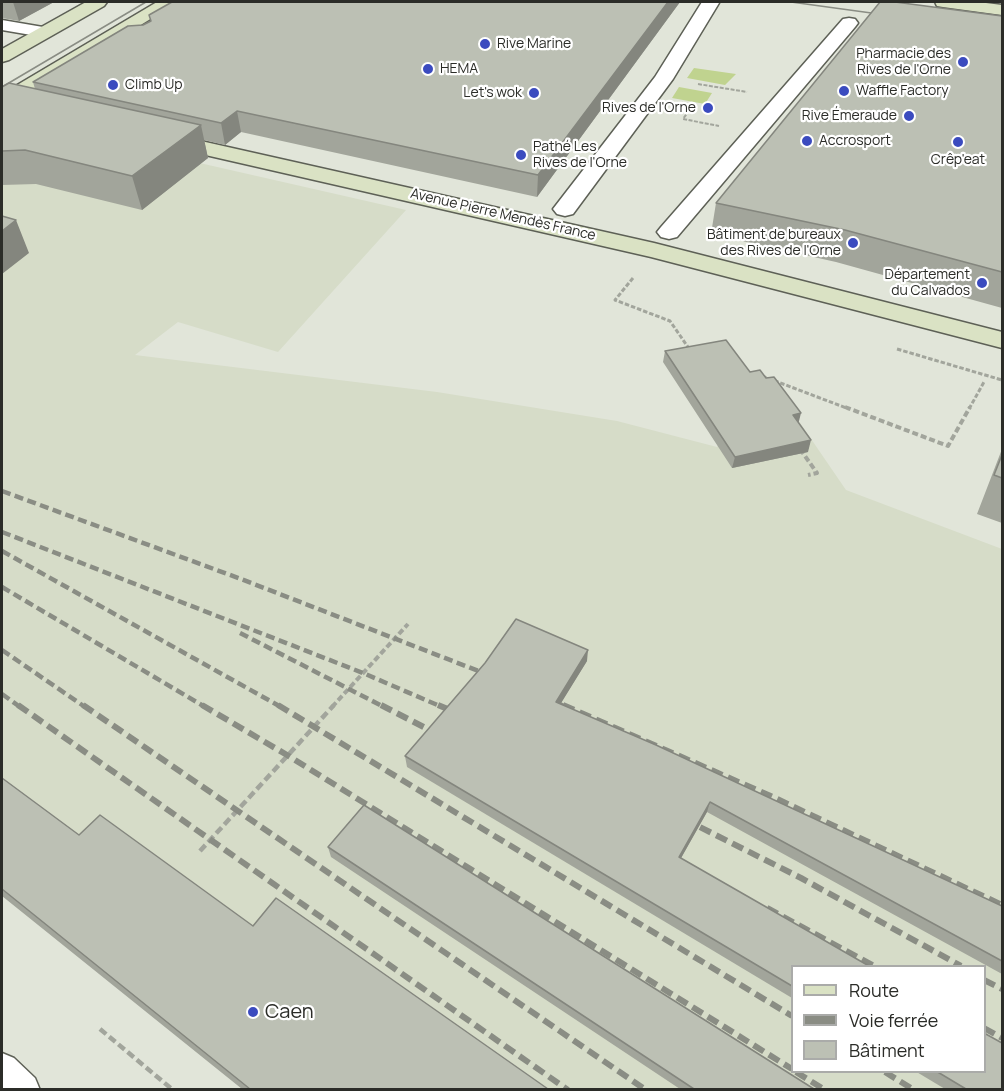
<!DOCTYPE html>
<html>
<head>
<meta charset="utf-8">
<style>
	body { margin:0 }
	#map { position:relative; width:1004px; height:1091px; overflow:hidden; background:#e1e5d9; font-family:Manrope,sans-serif }
	canvas { display:block }
	.frame { position:absolute; inset:0; border:3px solid #2b2c28; pointer-events:none }
	.legend { position:absolute; left:791px; top:965px; width:195px; height:108px; box-sizing:border-box; background:#fff; border:2px solid #aaaba9; margin:0; padding:8px 10px; list-style:none; font-size:18px; color:#2b2c28 }
	.legend li { display:flex; align-items:center; gap:12px; height:30px }
	.legend b { width:30px; border:2px solid #aaaba9 }
</style>
</head>
<body>
<div id="map">
<canvas width="1004" height="1091"></canvas>
<div class="frame"></div>
<ul class="legend">
<li><b style="height:8px;background:#dae2c4"></b>Route</li>
<li><b style="height:8px;background:#8a8d84"></b>Voie ferrée</li>
<li><b style="height:16px;background:#bcc0b4"></b>Bâtiment</li>
</ul>
</div>
<script>
const g = document.querySelector('canvas').getContext('2d');
g.lineJoin = 'round';
function fillPath(path, color) {
  g.fillStyle = color;
  g.fill(path, 'evenodd');
}
function shape(rows) {
  const path = new Path2D();
  for (const r of rows) {
    path.moveTo(r[0], r[1]);
    for (let i = 2; i < r.length; i += 2) path.lineTo(r[i], r[i + 1]);
  }
  return path;
}
function strokePath(path, color, width, dash) {
  g.strokeStyle = color;
  g.lineWidth = width;
  g.lineCap = dash ? 'butt' : 'round';
  g.setLineDash(dash || []);
  g.stroke(path);
}
function label(font, color, halo, rows, align = 'center') {
  g.font = font + ' Manrope,sans-serif';
  g.lineWidth = 4.5;
  g.setLineDash([]);
  g.textBaseline = 'middle';
  g.strokeStyle = halo;
  g.fillStyle = color;
  for (const [text, x, y, turn = 0] of rows) {
    g.save();
    g.translate(x, y);
    g.rotate((+turn || 0) * Math.PI / 180);
    g.textAlign = isNaN(turn) ? turn : align;
    if (halo) g.strokeText(text, 0, 0);
    g.fillText(text, 0, 0);
    g.restore();
  }
}
fillPath(shape([
	[2,118,406,210,278,352,178,322,135,355,437,392,617,421,717,447,770,379,846,490,1002,549,1002,1089,250,1089,2,891],
	[792,966,984,966,984,1072,792,1072]
]), '#d6dcc8');
fillPath(shape([
	[694,68,736,74,725,85,687,78],
	[679,87,712,93,705,104,672,98]
]), '#c0d38f');
const lane = shape([
	[2,1053,14,1058,35,1078,40,1090,2,1090,2,1053]
]);
const street = shape([
	[702,2,719,3,673,79,573,214,565,216,557,214,553,209,655,77,702,2],
	[849,18,855,19,858,23,855,27,677,237,669,239,661,237,657,232,661,227,843,19,849,18],
	[2,20,43,27,49,28,52,32,49,36,43,37,2,30,2,20]
]);
const secondary = shape([
	[86,2,107,2,104,6,9,60,2,62,2,49,86,2],
	[157,2,178,2,9,106,2,108,2,94,157,2],
	[935,2,978,2,1002,5,1002,15,943,7,937,6,935,2],
	[161,132,654,243,1002,332,1002,348,651,257,153,143,150,138,153,133,161,132]
]);
strokePath(lane, '#5d6056', 3);
strokePath(street, '#5d6056', 3);
strokePath(secondary, '#5d6056', 3);
strokePath(shape([
	[698,84,747,92],
	[683,106,691,108,683,119,719,126]
]), '#a2a59c', 2, [4, 1.5]);
strokePath(shape([
	[633,278,615,300,670,321,690,350],
	[897,349,1002,380],
	[762,376,849,409],
	[969,409,984,382]
]), '#a2a59c', 3, [4.5, 2]);
strokePath(shape([
	[845,407,948,446,970,407],
	[800,449,817,473,808,475],
	[332,707,408,624]
]), '#a2a59c', 4, [6, 3]);
strokePath(shape([
	[200,851,334,705],
	[100,1029,173,1090]
]), '#a2a59c', 4.5, [8, 4]);
fillPath(lane, '#fff');
fillPath(street, '#fff');
fillPath(secondary, '#dae2c4');
strokePath(shape([
	[791,2,886,15],
	[2,87,146,2]
]), '#8a8d84', 1.5);
strokePath(shape([
	[2,491,241,579,494,677],
	[2,532,363,673,442,707],
	[2,551,281,707],
	[2,587,205,707],
	[240,633,384,707],
	[2,650,85,707],
	[2,694,20,707],
	[547,698,566,707]
]), '#8a8d84', 4.5, [9, 4.5]);
strokePath(shape([
	[18,705,568,1090],
	[83,705,646,1090],
	[202,705,287,755,792,1069],
	[278,705,792,1016],
	[381,705,443,737],
	[438,705,462,715],
	[563,705,775,798,1002,905],
	[684,819,801,878,961,966],
	[767,908,874,966],
	[984,980,1002,989],
	[984,1028,1002,1038],
	[796,1072,825,1090],
	[885,1072,914,1090]
]), '#8a8d84', 6, [12, 6]);
fillPath(shape([
	[2,2,54,2,19,21,2,18],
	[680,2,537,197,241,132,225,145,204,140,208,158,142,210,36,184,2,185,2,87,35,89,33,82],
	[1002,16,1002,308,836,262,711,234,716,203],
	[665,351,750,372,798,423,808,452,732,468,663,362],
	[1002,449,1002,523,977,514],
	[587,661,560,704,1002,906,1002,974,707,812,681,858,792,966,792,998,407,767,405,756,485,663],
	[2,778,79,835,253,926,548,1089,242,1089,2,896],
	[328,847,814,1089,680,1089,331,857],
	[915,1071,984,1071,1002,1089,945,1089]
]), '#a2a59b');
fillPath(shape([
	[13,2,54,2,19,21],
	[668,2,680,2,537,197,538,175],
	[237,111,241,132,225,145,221,123],
	[201,125,208,158,142,210,132,176],
	[16,220,29,253,2,274,2,231],
	[801,413,798,425,793,415],
	[811,440,808,452,732,468,735,457],
	[588,650,587,661,555,713,556,702],
	[710,802,707,812,676,867,679,857]
]), '#84867e');
const building = shape([
	[172,2,668,2,538,175,237,111,221,123,33,82,128,26,143,25,151,21,149,15,172,2],
	[880,2,895,2,1002,16,1002,272,845,230,716,203,880,2],
	[9,83,201,125,132,176,25,150,2,151,2,87,9,83],
	[2,216,16,220,2,231,2,216],
	[726,340,750,372,760,370,766,378,774,377,801,413,793,415,811,440,735,457,665,351,726,340],
	[1002,455,1002,478,994,475,1002,455],
	[516,619,588,650,556,702,656,745,1002,906,1002,961,710,802,679,857,869,966,792,966,792,986,405,756,485,663,516,619],
	[2,778,79,835,100,815,253,926,276,898,548,1089,250,1089,2,889,2,778],
	[364,805,814,1089,694,1089,328,847,364,805],
	[984,1033,1002,1043,1002,1089,966,1089,936,1071,984,1071,984,1033]
]);
fillPath(building, '#bcc0b4');
strokePath(building, '#84867e', 1.5);
for (const [x, y, r, color] of [
	[485,44,6,"#3b4bbf"],
	[963,62,6,"#3b4bbf"],
	[428,69,6,"#3b4bbf"],
	[113,85,6,"#3b4bbf"],
	[844,91,6,"#3b4bbf"],
	[534,93,6,"#3b4bbf"],
	[708,108,6,"#3b4bbf"],
	[909,116,6,"#3b4bbf"],
	[807,141,6,"#3b4bbf"],
	[958,142,6,"#3b4bbf"],
	[521,155,6,"#3b4bbf"],
	[853,243,6,"#3b4bbf"],
	[982,283,6,"#3b4bbf"],
	[253,1012,6,"#3b4bbf"]
]) {
  const dot = new Path2D();
  dot.arc(x, y, r, 0, 2 * Math.PI);
  g.fillStyle = color;
  g.fill(dot);
  strokePath(dot, '#fff', 2);
}
label('14px', '#2b2c28', '#fff', [
	["Rive Marine",497,44],
	["Pharmacie des",951,54,"right"],
	["Rives de l'Orne",951,70,"right"],
	["HEMA",440,69],
	["Climb Up",125,85],
	["Waffle Factory",856,91],
	["Let's wok",522,93,"right"],
	["Rives de l'Orne",696,108,"right"],
	["Rive Émeraude",897,116,"right"],
	["Accrosport",819,141],
	["Pathé Les",533,147],
	["Rives de l'Orne",533,163],
	["Crêp'eat",958,160,"center"],
	["Bâtiment de bureaux",841,235,"right"],
	["des Rives de l'Orne",841,251,"right"],
	["Département",970,275,"right"],
	["du Calvados",970,291,"right"]
], 'left');
label('14px', '#2b2c28', '#fff', [
	["Avenue Pierre Mendès France",503,215,13]
]);
label('20px', '#2b2c28', '#fff', [
	["Caen",265,1012]
], 'left');
</script>
</body>
</html>
